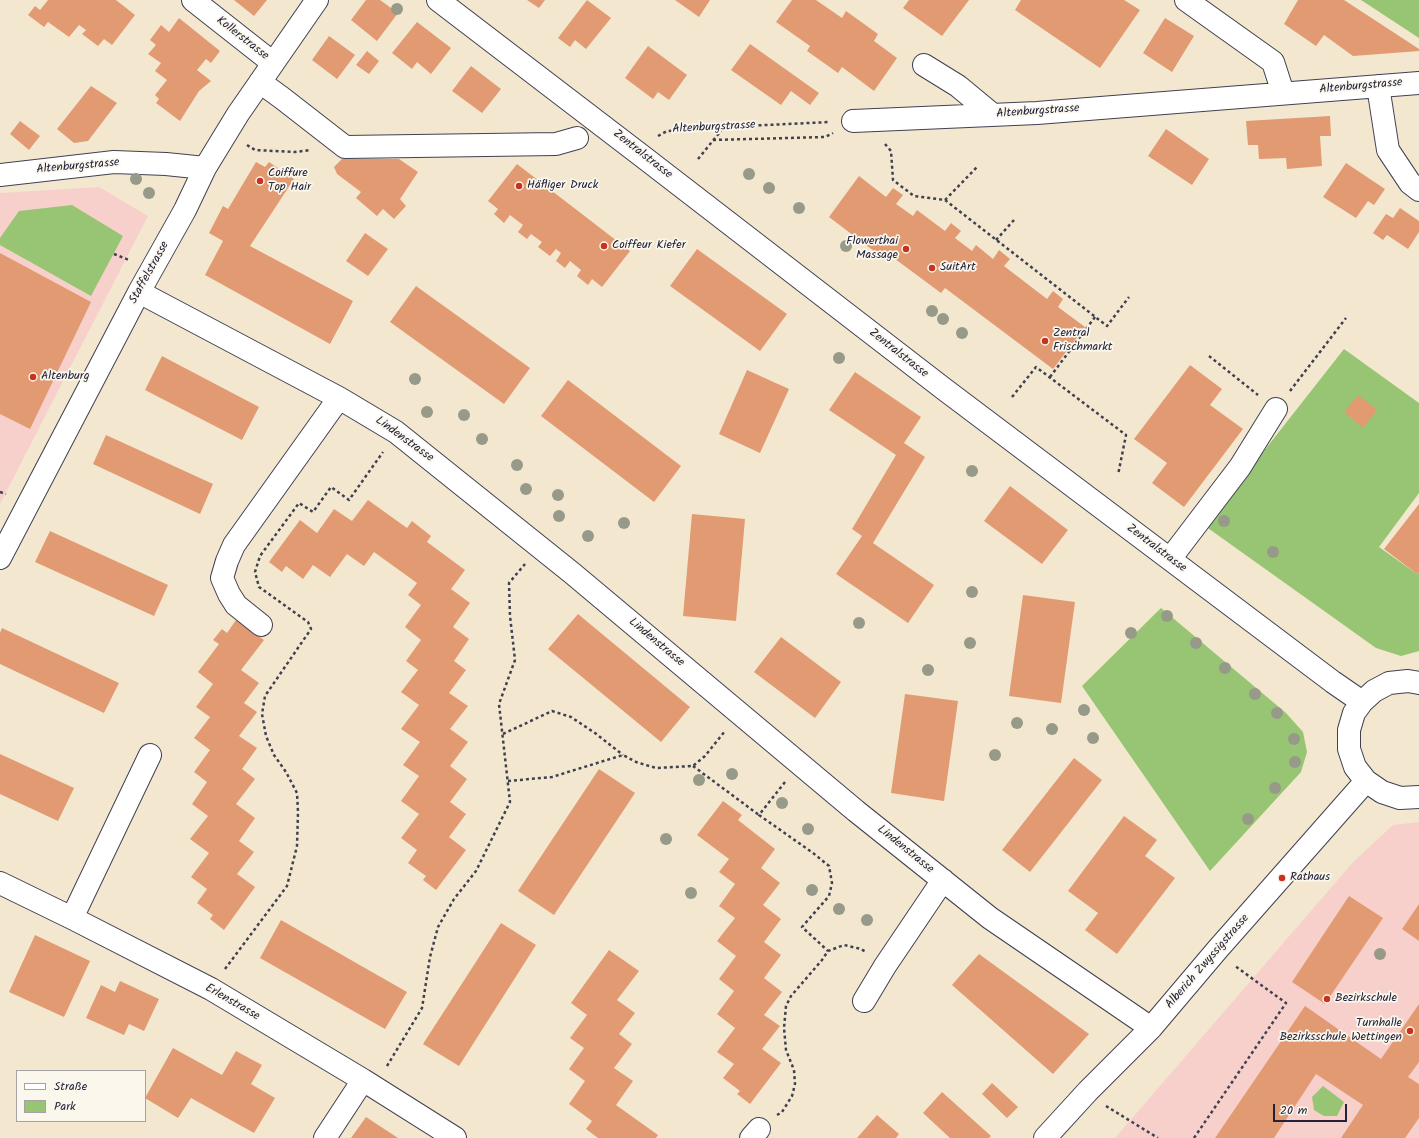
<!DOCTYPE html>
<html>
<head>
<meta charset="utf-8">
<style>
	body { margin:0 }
	#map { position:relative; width:1419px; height:1138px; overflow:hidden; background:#f3e8cf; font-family:Kalam,sans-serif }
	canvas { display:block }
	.legend { position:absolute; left:16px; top:1070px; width:130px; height:52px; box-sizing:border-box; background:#fbf7ec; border:1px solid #a4a2a5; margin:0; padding:5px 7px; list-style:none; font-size:12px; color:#22223b }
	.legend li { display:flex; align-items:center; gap:8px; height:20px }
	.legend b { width:20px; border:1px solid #a4a2a5 }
	.scale { position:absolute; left:1273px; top:1104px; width:74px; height:18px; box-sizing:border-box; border:2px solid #22223b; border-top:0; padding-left:5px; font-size:12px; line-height:14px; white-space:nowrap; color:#22223b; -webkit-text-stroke:3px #fbf7ec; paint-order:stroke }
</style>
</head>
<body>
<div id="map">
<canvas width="1419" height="1138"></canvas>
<ul class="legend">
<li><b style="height:5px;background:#fff"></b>Straße</li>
<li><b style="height:11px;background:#97c573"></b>Park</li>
</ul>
<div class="scale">20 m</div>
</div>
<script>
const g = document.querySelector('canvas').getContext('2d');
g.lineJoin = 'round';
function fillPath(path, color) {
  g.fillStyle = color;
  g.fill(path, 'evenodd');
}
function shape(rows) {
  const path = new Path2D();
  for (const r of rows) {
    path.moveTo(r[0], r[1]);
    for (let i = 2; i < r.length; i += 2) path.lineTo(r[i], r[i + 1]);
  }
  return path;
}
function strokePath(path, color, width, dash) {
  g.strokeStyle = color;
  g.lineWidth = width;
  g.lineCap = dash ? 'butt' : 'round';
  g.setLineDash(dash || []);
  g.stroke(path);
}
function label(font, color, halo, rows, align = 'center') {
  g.font = font + ' Kalam,sans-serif';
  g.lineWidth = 3.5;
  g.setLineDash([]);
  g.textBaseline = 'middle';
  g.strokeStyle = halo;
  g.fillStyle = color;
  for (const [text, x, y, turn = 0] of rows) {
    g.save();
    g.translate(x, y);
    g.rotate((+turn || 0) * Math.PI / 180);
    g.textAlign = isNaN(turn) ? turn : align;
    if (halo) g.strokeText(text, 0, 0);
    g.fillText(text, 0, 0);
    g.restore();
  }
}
fillPath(shape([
	[99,187,148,216,0,504,0,193],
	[1419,822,1419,1138,1115,1138,1354,861,1393,825]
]), '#f7d0cb');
fillPath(shape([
	[1361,0,1419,0,1419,38],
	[72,205,123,236,91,296,0,245,0,238,19,211],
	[1344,349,1419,403,1419,493,1379,547,1417,574,1419,572,1419,651,1401,656,1376,648,1205,526],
	[1161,608,1286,713,1303,732,1307,752,1301,772,1210,871,1082,686],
	[1323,1086,1344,1102,1337,1116,1324,1116,1314,1110,1312,1097]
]), '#97c573');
fillPath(shape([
	[48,0,116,0,135,15,112,45,104,39,98,46,82,34,86,30,79,25,69,37,48,22,44,27,28,15,35,6,40,10],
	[234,0,267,0,254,16],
	[366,0,380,0,398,13,377,41,351,20],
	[527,0,545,0,539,8],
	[587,0,611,18,586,49,575,40,570,47,558,38],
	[675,0,710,0,699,17],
	[792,0,816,0,842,18,846,11,878,34,874,41,897,58,874,91,842,67,838,73,807,51,810,46,776,22],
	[909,0,969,0,942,36,903,8],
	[1021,0,1124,0,1140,10,1100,68,1015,10],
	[1298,0,1344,0,1419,49,1419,51,1353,56,1324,35,1316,46,1284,24],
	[179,18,220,51,211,63,206,59,197,70,211,81,199,91,180,121,156,103,159,99,155,95,167,80,155,71,161,63,148,54,156,45,150,40,161,25,169,32],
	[1165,18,1194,36,1172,72,1143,53],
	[417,22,451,48,431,74,417,62,412,69,392,53],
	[329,36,355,55,337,79,312,60],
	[750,44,819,93,810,105,791,91,781,105,731,70],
	[648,46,687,75,669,100,658,92,653,99,625,78],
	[367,51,379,61,369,74,356,65],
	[471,66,501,89,482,113,452,91],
	[91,86,117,103,88,141,74,143,57,129],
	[1330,116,1331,136,1320,136,1322,166,1287,169,1286,158,1259,159,1258,145,1248,145,1246,121],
	[20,121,40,136,29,150,10,134],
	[1166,129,1209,159,1192,185,1148,156],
	[342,159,399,159,418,172,400,199,406,206,394,219,383,209,377,216,356,198,361,192,337,174,334,167],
	[256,162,265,167,269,162,294,179,250,246,353,301,330,344,205,275,223,241,209,233,223,206,228,209],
	[1346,163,1385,189,1374,205,1368,201,1356,218,1323,197],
	[517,164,630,251,602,287,592,279,588,285,577,276,581,270,570,261,565,268,556,261,561,253,556,249,550,256,538,247,542,242,531,234,527,239,518,232,523,225,510,215,504,223,494,214,498,209,488,201],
	[859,176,886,197,893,188,903,195,896,204,913,216,917,210,945,231,951,223,961,231,955,238,972,251,976,245,993,259,999,250,1010,259,1004,266,1047,299,1053,291,1063,299,1058,307,1085,327,1053,369,945,288,941,293,887,253,883,258,829,217],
	[1400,208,1419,221,1419,232,1408,249,1387,235,1383,240,1373,233,1386,214,1393,218],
	[365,233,388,249,368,276,346,261],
	[697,249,787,314,760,351,670,286],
	[0,253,91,302,30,429,0,414],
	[416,286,530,368,504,404,390,322],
	[162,356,259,407,242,440,145,390],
	[1190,365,1222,389,1210,405,1243,429,1184,507,1152,483,1167,463,1134,439],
	[747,370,789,389,760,453,719,434],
	[855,372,921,417,904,443,925,457,873,543,934,585,908,623,836,574,862,536,852,529,896,455,829,410],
	[568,380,681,466,654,502,541,416],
	[1358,395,1377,410,1363,428,1344,412],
	[106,435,213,484,200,514,93,464],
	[1010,486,1068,530,1042,564,984,521],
	[368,500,407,528,412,521,431,536,427,542,465,570,451,589,470,603,453,627,469,639,454,661,466,670,449,693,468,706,450,729,468,742,450,766,467,779,450,802,466,814,449,837,466,850,436,890,423,880,426,876,408,863,417,850,401,838,419,814,401,801,419,776,403,765,420,742,401,729,419,705,401,692,418,670,406,661,421,640,405,627,421,605,408,595,417,583,374,552,364,566,347,554,330,577,313,565,303,579,286,566,282,572,269,562,300,520,317,533,334,509,352,521],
	[1419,504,1419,572,1417,574,1384,549],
	[692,514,745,519,736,621,683,616],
	[50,531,168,585,154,616,35,562],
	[1023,595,1075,602,1061,703,1009,696],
	[578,614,690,707,661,742,548,649],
	[236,620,264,640,241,670,259,683,244,703,257,712,239,736,257,748,242,769,255,779,236,804,255,818,239,841,254,852,237,874,255,887,224,930,210,919,213,915,197,903,207,889,191,877,209,853,190,839,208,816,192,804,207,782,194,772,210,750,194,738,210,717,196,707,213,684,198,672,219,644,213,640,222,629,227,633],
	[2,628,119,683,104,713,0,664,0,633],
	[781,637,841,682,815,718,754,672],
	[905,694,958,701,944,801,891,793],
	[0,754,74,788,58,821,0,794],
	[1074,758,1102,780,1030,872,1002,850],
	[599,769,635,793,554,915,518,891],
	[723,801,742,815,738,820,775,849,761,868,780,883,763,905,781,919,764,942,781,955,764,978,782,992,764,1015,780,1026,762,1049,781,1063,750,1104,737,1094,740,1091,723,1078,734,1064,717,1052,735,1028,717,1014,734,991,719,979,736,956,717,941,735,918,719,906,735,884,719,872,729,859,697,835],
	[1124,816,1157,840,1145,856,1175,878,1117,954,1085,930,1098,913,1068,891],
	[1349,896,1383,918,1325,1004,1292,982],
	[1419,904,1419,941,1402,929],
	[281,920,407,992,385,1029,260,958],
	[501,923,536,945,459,1066,423,1044],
	[35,935,90,961,64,1017,9,992],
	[609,950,639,971,617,1000,635,1013,619,1034,632,1044,614,1068,633,1081,616,1105,658,1135,656,1138,598,1138,586,1129,592,1121,569,1104,585,1081,569,1069,584,1048,570,1038,587,1015,571,1003],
	[979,954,1089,1034,1053,1074,952,985],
	[120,981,159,999,144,1031,129,1024,124,1035,86,1018,101,985,115,992],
	[1419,1004,1419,1062,1408,1077,1419,1084,1419,1118,1405,1138,1341,1138,1363,1105,1316,1074,1274,1138,1215,1138,1305,1006,1381,1059],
	[173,1048,222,1075,236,1051,262,1065,251,1084,275,1098,254,1133,191,1098,178,1118,145,1098],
	[992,1083,1018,1107,1007,1118,982,1094],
	[942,1092,991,1136,989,1138,950,1138,923,1113],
	[877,1115,899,1134,896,1138,857,1138],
	[366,1117,398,1138,351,1138]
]), '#e29a73');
const minor = shape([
	[193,0,273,63],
	[438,0,642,156,944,389,1333,682,1362,702],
	[1186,0,1273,62,1283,93],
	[924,65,958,86,993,115],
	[260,82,282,98,345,147,556,144,577,138],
	[1378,86,1388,150,1410,183,1419,190],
	[853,121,1037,113,1419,83],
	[0,175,114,162,166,164,205,168],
	[139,292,339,398,396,432,572,573,856,811,990,918,1151,1028],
	[0,558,139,292,185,210,205,168,238,114,317,0],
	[1170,559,1240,467,1276,409],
	[261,625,236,605,229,594,222,578,227,561,234,545,339,398],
	[1419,683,1408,681,1389,683,1374,691,1362,702,1354,713,1349,730,1349,749,1355,767,1366,781,1382,792,1400,798,1419,797],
	[0,883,72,918,211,989,363,1080,455,1138],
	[72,918,150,755],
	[864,1001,885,966,943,880],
	[325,1138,363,1080],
	[751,1138,759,1129],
	[1045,1138,1088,1091,1151,1028,1217,950,1366,781]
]);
strokePath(minor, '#414051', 24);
strokePath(shape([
	[658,136,667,131,724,127,830,122],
	[713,140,825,137,833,133],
	[885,144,891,151,893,180,914,196,945,200,1107,326,1129,297],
	[247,145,255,150,295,152,311,150],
	[698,159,724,127],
	[945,200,978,166],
	[996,240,1014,220],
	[114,254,129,260],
	[1209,356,1258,395],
	[1050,377,1095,317],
	[1290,391,1346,318],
	[1012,397,1036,367,1126,435,1118,475],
	[0,492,6,494],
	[503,734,552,711,571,717,595,733,623,755],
	[693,766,759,815],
	[508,781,552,777,623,755,636,762,656,768,693,766,705,756,725,731],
	[785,782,759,815,813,853,829,866,832,883,829,896,802,927,828,951],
	[225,969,287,886,297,846,298,812,297,793,286,772,274,755,266,736,262,714,265,696,311,629,308,622,259,587,255,572,260,556,299,503,313,512,331,487,349,500,383,452],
	[387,1066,422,1008,430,957,438,927,454,899,476,871,510,802,499,704,515,660,510,616,509,583,525,564],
	[1106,1106,1158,1138],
	[777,1115,782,1112,792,1096,795,1084,794,1070,786,1050,784,1028,786,1006,791,996,822,960,828,951,844,945,861,949,866,952],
	[1194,1138,1286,1003,1235,966]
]), '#414051', 2.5, [3, 3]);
strokePath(minor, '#fff', 22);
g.fillStyle = '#979a89';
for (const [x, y] of [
	[397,9],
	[749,174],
	[136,179],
	[769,188],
	[149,193],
	[799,208],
	[846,246],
	[932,311],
	[943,319],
	[962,333],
	[839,358],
	[415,379],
	[427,412],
	[464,415],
	[482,439],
	[517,465],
	[972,471],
	[526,489],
	[558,495],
	[559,516],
	[1224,521],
	[624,523],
	[588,536],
	[1273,552],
	[972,592],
	[1167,616],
	[859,623],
	[1131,633],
	[970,643],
	[1196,643],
	[1225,668],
	[928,670],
	[1255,694],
	[1084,710],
	[1277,713],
	[1017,723],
	[1052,729],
	[1093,738],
	[1294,739],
	[995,755],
	[1295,762],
	[732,774],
	[699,780],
	[1275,788],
	[782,803],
	[1248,819],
	[808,829],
	[666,839],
	[812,890],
	[691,893],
	[839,909],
	[867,920],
	[1380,954]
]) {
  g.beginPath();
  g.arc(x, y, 6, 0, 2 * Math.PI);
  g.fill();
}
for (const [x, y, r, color] of [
	[260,181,4,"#c8321e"],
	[519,186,4,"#c8321e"],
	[604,246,4,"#c8321e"],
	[906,249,4,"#c8321e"],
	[932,268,4,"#c8321e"],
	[1045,341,4,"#c8321e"],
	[33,377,4,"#c8321e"],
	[1282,878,4,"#c8321e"],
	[1327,999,4,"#c8321e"],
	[1410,1031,4,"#c8321e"]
]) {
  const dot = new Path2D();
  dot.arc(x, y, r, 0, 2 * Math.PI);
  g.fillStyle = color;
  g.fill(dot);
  strokePath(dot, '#fbf7ec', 1.5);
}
label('12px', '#22223b', '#fbf7ec', [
	["Kollerstrasse",242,39,38],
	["Altenburgstrasse",1361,87,-5],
	["Altenburgstrasse",1038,112,-4],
	["Altenburgstrasse",714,128,-3],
	["Zentralstrasse",642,155,38],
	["Altenburgstrasse",78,167,-5],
	["Staffelstrasse",150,273,-61],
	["Zentralstrasse",898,354,38],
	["Lindenstrasse",404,440,36],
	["Zentralstrasse",1156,549,37],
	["Lindenstrasse",656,643,40],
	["Lindenstrasse",905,850,39],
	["Alberich Zwyssigstrasse",1208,962,-49],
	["Erlenstrasse",232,1003,30]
]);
label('12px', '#22223b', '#fbf7ec', [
	["Coiffure",268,174],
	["Top Hair",268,188],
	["Häfliger Druck",527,186],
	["Flowerthai",898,242,"right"],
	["Massage",898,256,"right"],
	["Coiffeur Kiefer",612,246],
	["SuitArt",940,268],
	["Zentral",1053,334],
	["Frischmarkt",1053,348],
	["Altenburg",41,377],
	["Rathaus",1290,878],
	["Bezirkschule",1335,999],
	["Turnhalle",1402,1024,"right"],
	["Bezirksschule Wettingen",1402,1038,"right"]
], 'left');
</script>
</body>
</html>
